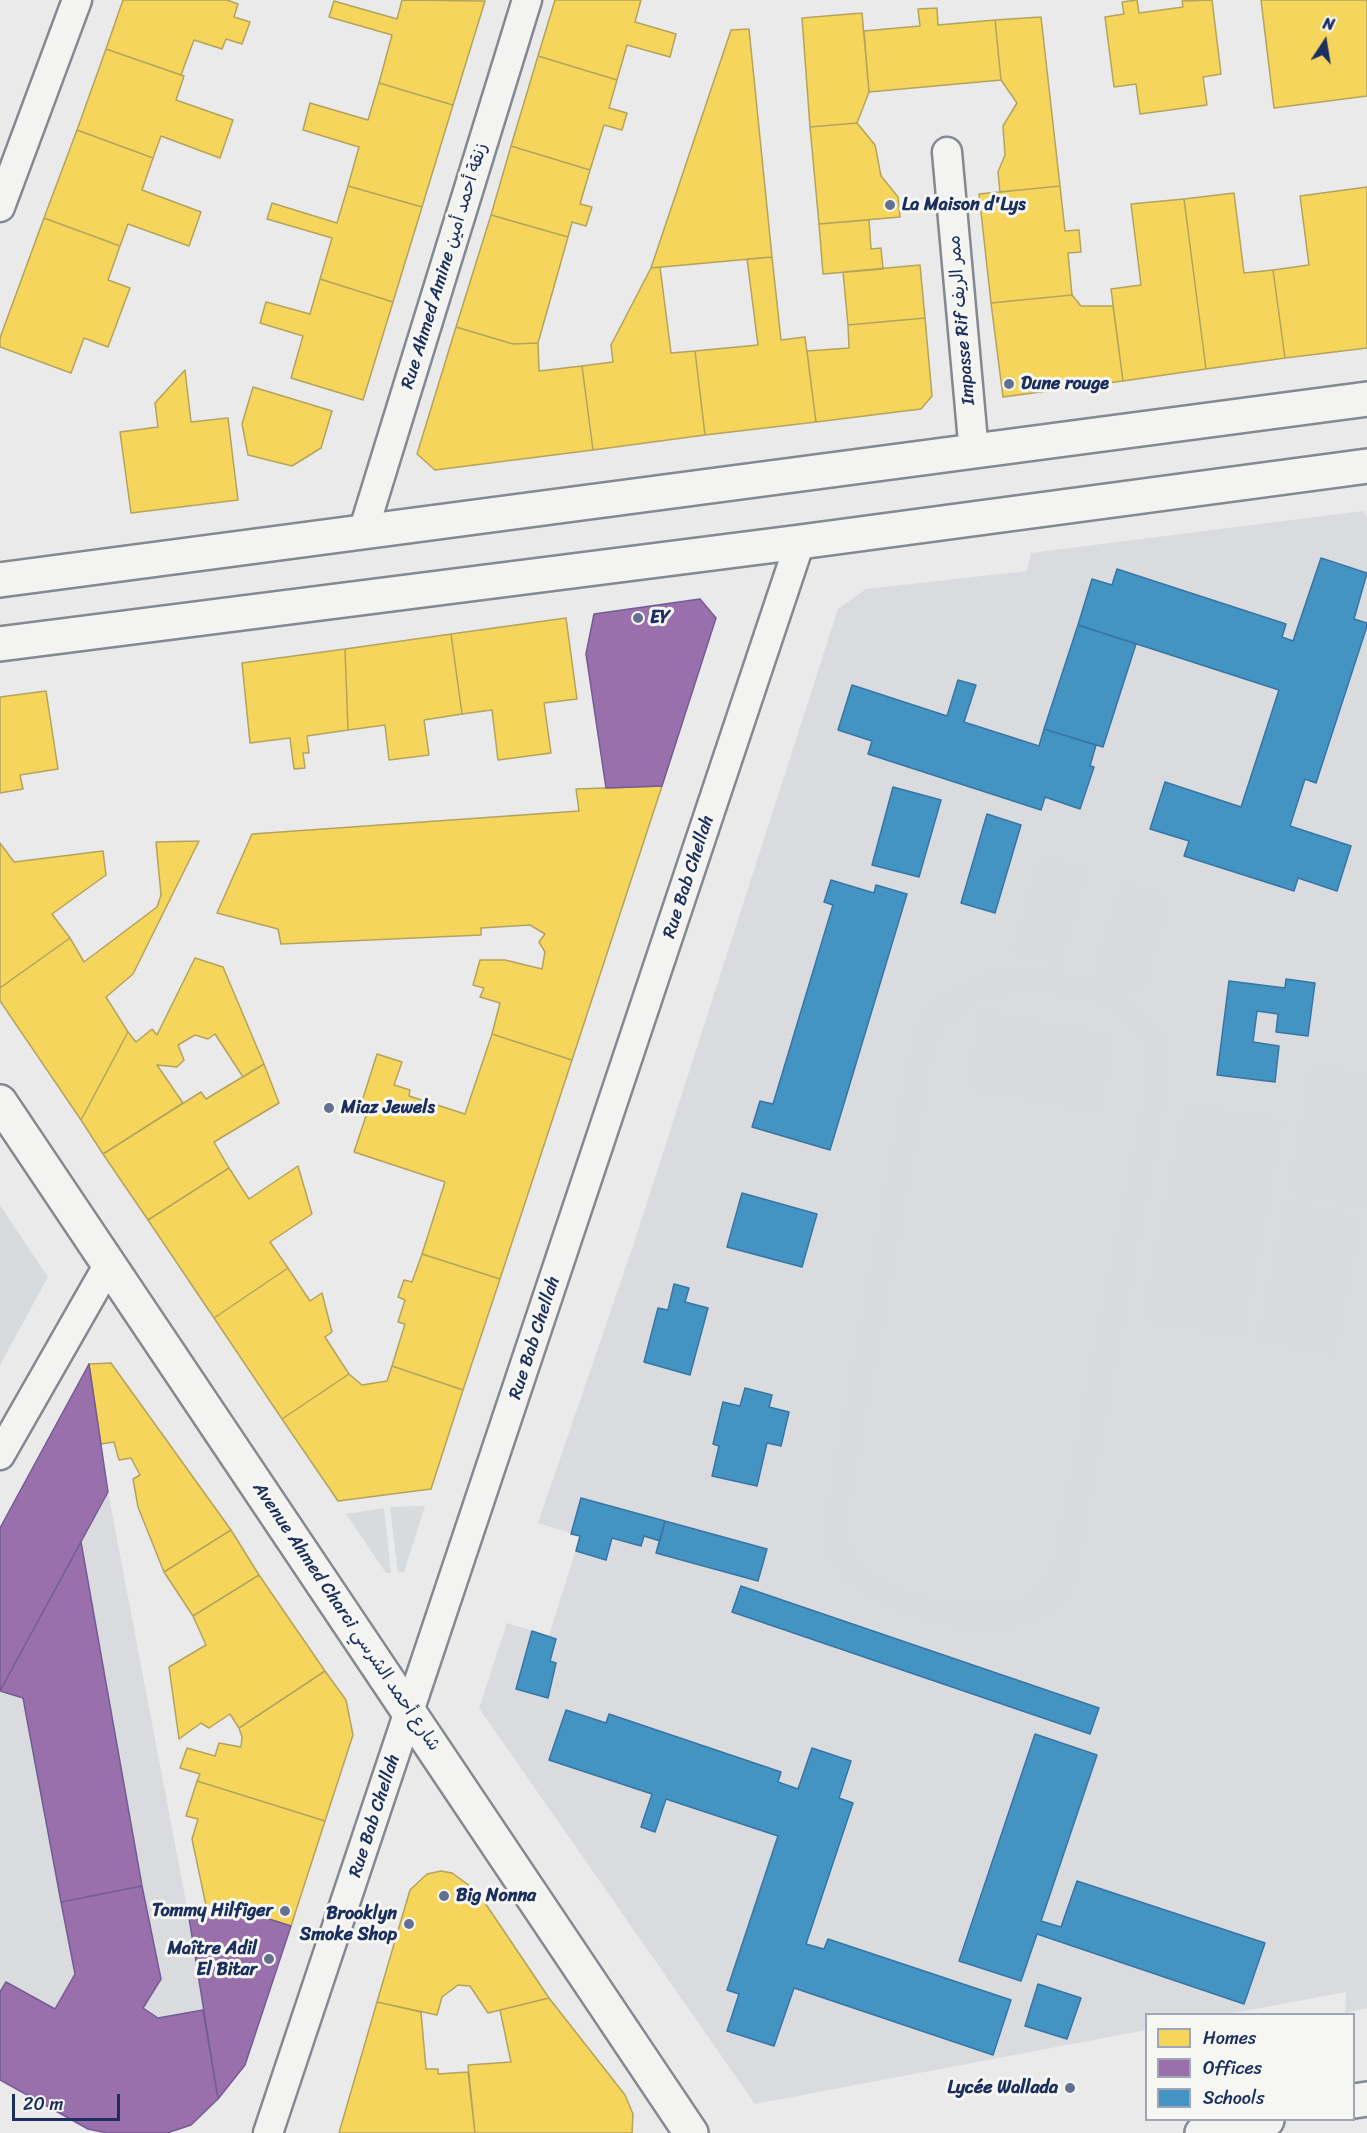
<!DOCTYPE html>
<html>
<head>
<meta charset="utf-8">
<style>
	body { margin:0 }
	#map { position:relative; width:1367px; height:2133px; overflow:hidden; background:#e9eae9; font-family:Sriracha,sans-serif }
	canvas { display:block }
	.legend { position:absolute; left:1145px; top:2013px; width:210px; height:108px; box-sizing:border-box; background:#f6f6f2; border:2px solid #9ea6b7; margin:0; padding:8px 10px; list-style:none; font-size:18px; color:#1b2f5e }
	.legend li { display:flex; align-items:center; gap:12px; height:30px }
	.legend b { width:30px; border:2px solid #9ea6b7 }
	.north { position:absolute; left:1295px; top:12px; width:60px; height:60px; -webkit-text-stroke:4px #f6f6f2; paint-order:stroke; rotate:12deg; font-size:16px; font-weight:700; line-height:24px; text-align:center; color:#1b2f5e }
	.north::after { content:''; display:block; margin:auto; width:21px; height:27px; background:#1b2f5e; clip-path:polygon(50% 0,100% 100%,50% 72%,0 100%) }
	.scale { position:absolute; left:12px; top:2094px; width:108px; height:27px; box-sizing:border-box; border:3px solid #1b2f5e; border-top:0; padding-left:8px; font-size:18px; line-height:21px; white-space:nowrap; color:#1b2f5e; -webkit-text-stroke:4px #f6f6f2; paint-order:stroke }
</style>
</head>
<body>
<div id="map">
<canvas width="1367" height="2133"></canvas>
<ul class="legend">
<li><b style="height:16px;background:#f6d55c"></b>Homes</li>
<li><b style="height:16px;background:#9970ab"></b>Offices</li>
<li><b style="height:16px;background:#4393c3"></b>Schools</li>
</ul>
<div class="north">N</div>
<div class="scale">20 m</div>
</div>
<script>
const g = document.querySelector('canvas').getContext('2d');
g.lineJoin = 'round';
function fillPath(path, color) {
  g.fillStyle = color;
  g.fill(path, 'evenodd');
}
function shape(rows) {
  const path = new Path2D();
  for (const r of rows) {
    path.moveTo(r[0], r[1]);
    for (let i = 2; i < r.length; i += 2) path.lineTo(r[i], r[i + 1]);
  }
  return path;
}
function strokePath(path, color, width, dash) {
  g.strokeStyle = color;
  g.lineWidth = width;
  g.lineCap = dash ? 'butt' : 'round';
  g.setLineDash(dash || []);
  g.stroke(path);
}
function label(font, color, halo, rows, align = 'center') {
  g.font = font + ' Sriracha,"Playpen Sans Arabic",sans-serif';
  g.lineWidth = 6;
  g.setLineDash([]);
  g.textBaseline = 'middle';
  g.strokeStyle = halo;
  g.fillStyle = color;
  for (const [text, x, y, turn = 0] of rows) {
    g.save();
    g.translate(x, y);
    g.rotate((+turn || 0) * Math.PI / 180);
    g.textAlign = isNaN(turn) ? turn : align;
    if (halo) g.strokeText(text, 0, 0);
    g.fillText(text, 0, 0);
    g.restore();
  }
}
fillPath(shape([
	[1363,511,1367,517,1367,2008,1345,2013,1346,1992,1228,2014,1146,2014,1146,2030,755,2104,479,1708,507,1623,549,1636,580,1536,538,1523,633,1246,838,609,866,589,1027,571,1031,553],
	[89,1364,108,1492,189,1918,245,2065,218,2099,191,2125,167,2133,107,2133,88,2129,0,2080,0,1528]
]), '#d9dbde');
fillPath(shape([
	[1042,856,1088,870,1058,965,1012,951],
	[1123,883,1170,898,1141,993,1093,979],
	[1029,969,1074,977,1101,985,1133,1004,1159,1030,1167,1053,1168,1080,1074,1579,1066,1599,1052,1613,1027,1623,997,1629,968,1628,908,1613,860,1591,846,1579,826,1551,825,1527,915,1031,923,1013,939,997,957,986,997,971],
	[1032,989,1090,1000,1121,1014,1142,1038,1149,1055,1150,1071,1054,1564,1036,1591,1021,1599,1003,1605,960,1606,917,1597,896,1589,865,1570,848,1546,843,1534,845,1520,931,1057,936,1042,942,1029,965,1008,979,1000,1013,991],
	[981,1011,1114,1036,1100,1112,967,1087],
	[1313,1065,1367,1076,1367,1175,1361,1207,1288,1192],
	[1186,1103,1283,1121,1241,1338,1144,1319],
	[1286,1202,1361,1218,1333,1355,1259,1340],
	[0,1205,48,1277,0,1365],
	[425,1506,404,1572,398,1573,390,1507],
	[384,1508,391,1573,386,1573,346,1514]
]), '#d8dbde');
const homes = shape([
	[123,0,227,0,238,4,234,17,250,22,242,44,226,39,222,49,194,40,181,75,106,49,123,0],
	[402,0,485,1,453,105,379,83,392,35,329,17,334,1,397,19,402,0],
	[555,0,641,0,635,22,676,34,670,57,627,45,617,80,538,56,555,0],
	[1137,0,1139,13,1183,7,1182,1,1212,0,1221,74,1203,77,1207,105,1140,114,1136,84,1114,87,1105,17,1124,14,1122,2,1137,0],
	[1261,0,1367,0,1367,96,1274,108,1261,0],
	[937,8,938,25,995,20,1001,80,869,92,864,31,920,26,918,9,937,8],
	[862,13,869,92,857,123,810,127,802,18,862,13],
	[1041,17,1060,186,1000,192,998,172,1005,155,1003,126,1017,103,1001,80,995,20,1041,17],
	[749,29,772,257,651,268,731,30,749,29],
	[106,49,184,76,176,100,233,120,220,158,161,136,153,158,77,130,106,49],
	[538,56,617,80,609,108,627,113,622,130,604,125,590,170,511,146,538,56],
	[379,83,453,105,422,207,348,186,359,147,303,130,310,103,368,120,379,83],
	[857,123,875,145,881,176,898,197,900,217,819,224,810,127,857,123],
	[77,130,153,158,142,190,201,212,189,246,128,224,120,246,44,218,77,130],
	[511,146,590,170,580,204,592,207,586,226,572,222,568,237,491,215,511,146],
	[348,186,422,207,393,302,320,279,332,238,267,219,272,203,337,223,348,186],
	[1060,186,1065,231,1079,230,1081,252,1068,253,1072,295,991,303,979,194,1060,186],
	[1367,187,1367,348,1285,358,1273,270,1309,265,1300,196,1367,187],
	[1234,193,1244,273,1273,270,1285,358,1206,369,1184,199,1234,193],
	[1184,199,1206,369,1123,381,1111,289,1141,285,1131,204,1184,199],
	[491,215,568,237,538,343,513,344,456,327,491,215],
	[44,218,120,246,108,280,130,288,108,347,84,338,71,373,0,347,0,338,44,218],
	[869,220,871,249,881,248,883,269,823,274,819,224,869,220],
	[772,257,781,340,805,337,816,422,705,435,695,351,758,345,747,259,772,257],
	[920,265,925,318,848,325,843,272,920,265],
	[660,267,671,353,695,351,705,435,593,450,582,366,613,362,611,345,651,268,660,267],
	[320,279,393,302,363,400,291,378,303,336,260,323,266,302,310,314,320,279],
	[1072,295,1081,306,1113,306,1123,381,1003,397,991,303,1072,295],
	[925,318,932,396,921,409,816,422,807,351,849,348,848,325,925,318],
	[456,327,513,344,538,343,539,371,582,366,593,450,435,470,417,454,456,327],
	[185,370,191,422,228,418,238,500,131,513,120,432,158,427,155,403,185,370],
	[253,387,332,411,321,448,292,466,248,455,242,424,253,387],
	[566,618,577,699,544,703,551,753,498,760,492,710,462,714,451,634,566,618],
	[451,634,462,714,424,720,429,755,389,760,385,725,348,730,345,649,451,634],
	[345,649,348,730,307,736,309,753,303,753,305,768,294,769,290,738,250,743,242,663,345,649],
	[46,691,58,769,20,775,23,789,0,793,0,697,46,691],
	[662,786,572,1060,492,1034,500,1003,480,997,484,988,473,985,480,960,505,960,542,969,545,952,539,942,545,934,530,925,481,928,481,935,281,944,278,929,217,913,252,834,579,811,576,789,662,786],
	[199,841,133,974,106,997,128,1032,81,1120,0,1001,0,988,70,938,84,962,157,907,161,895,156,842,199,841],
	[0,843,14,862,103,851,106,875,52,914,70,938,0,988,0,843],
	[195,958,223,967,264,1064,243,1077,215,1034,208,1039,195,1035,178,1045,184,1060,177,1067,157,1065,183,1103,103,1154,81,1120,128,1032,136,1042,152,1029,157,1035,195,958],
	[492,1034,572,1060,500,1279,422,1254,445,1182,354,1152,366,1116,358,1114,377,1054,402,1062,394,1085,410,1090,409,1096,465,1114,492,1034],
	[264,1064,279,1103,214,1142,229,1168,148,1220,103,1154,201,1092,206,1099,264,1064],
	[298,1166,312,1214,270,1242,288,1268,214,1318,148,1220,229,1168,249,1199,298,1166],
	[422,1254,500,1279,463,1390,392,1366,405,1324,398,1322,405,1300,398,1297,404,1280,412,1282,422,1254],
	[288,1268,310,1301,322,1293,332,1332,325,1337,349,1374,282,1419,214,1318,288,1268],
	[111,1363,231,1530,164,1572,138,1507,133,1479,140,1475,131,1458,119,1460,114,1442,101,1444,89,1364,111,1363],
	[392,1366,463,1390,431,1489,338,1501,282,1419,349,1374,362,1385,387,1381,392,1366],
	[231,1530,259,1575,193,1616,164,1572,231,1530],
	[259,1575,325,1671,239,1728,230,1714,209,1728,201,1723,179,1739,169,1667,206,1645,193,1616,259,1575],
	[325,1671,346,1700,353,1735,325,1821,197,1781,200,1774,180,1768,187,1748,215,1756,219,1743,241,1747,242,1737,239,1728,325,1671],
	[197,1781,325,1821,291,1926,237,1909,208,1915,192,1839,198,1819,186,1816,197,1781],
	[441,1871,452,1873,477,1891,549,1998,488,2013,470,1986,458,1985,442,1997,437,2015,377,2002,410,1890,427,1874,441,1871],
	[549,1998,625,2095,633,2114,632,2133,475,2133,468,2065,511,2062,500,2010,549,1998],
	[377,2002,421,2012,426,2069,438,2069,438,2074,468,2072,475,2133,339,2133,377,2002]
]);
fillPath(homes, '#f6d55c');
strokePath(homes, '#b4a35d', 1.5);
const offices = shape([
	[700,599,716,618,662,786,606,788,586,654,594,614,700,599],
	[89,1364,108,1492,0,1691,0,1528,89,1364],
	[81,1542,142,1886,61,1902,23,1698,0,1691,81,1542],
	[142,1886,161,1979,143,2008,158,2018,203,2010,218,2099,191,2125,167,2133,107,2133,88,2129,0,2080,0,1992,6,1982,55,2009,75,1974,61,1902,142,1886],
	[237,1909,291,1926,245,2065,218,2099,189,1918,237,1909]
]);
fillPath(offices, '#9970ab');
strokePath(offices, '#735c94', 1.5);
const schools = shape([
	[1321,558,1367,573,1354,619,1367,623,1367,626,1316,783,1305,779,1290,826,1351,846,1337,891,1298,878,1294,891,1184,856,1189,841,1150,829,1165,782,1241,807,1279,690,1078,625,1092,579,1112,585,1117,569,1286,624,1282,637,1293,641,1321,558],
	[1078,625,1136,644,1103,747,1044,729,1078,625],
	[958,680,976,685,964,722,1039,746,1044,729,1096,745,1090,766,1094,767,1080,809,1045,797,1041,810,868,754,872,741,838,730,852,685,947,716,958,680],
	[893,787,941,800,919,877,872,865,893,787],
	[987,814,1021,825,995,913,961,903,987,814],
	[831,880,874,893,876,885,907,894,830,1150,752,1127,760,1101,773,1104,833,905,824,902,831,880],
	[1286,979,1315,983,1308,1036,1276,1032,1278,1014,1257,1011,1253,1042,1279,1046,1275,1082,1217,1075,1229,981,1285,988,1286,979],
	[742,1193,817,1214,802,1267,727,1247,742,1193],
	[674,1284,689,1288,685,1302,708,1308,690,1375,644,1362,658,1308,668,1310,674,1284],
	[745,1388,772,1395,769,1407,789,1412,781,1446,767,1443,757,1486,712,1476,719,1446,713,1444,723,1402,740,1406,745,1388],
	[581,1498,665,1521,660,1541,644,1536,641,1546,612,1538,606,1560,576,1551,580,1536,571,1534,581,1498],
	[665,1521,767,1549,758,1581,656,1553,665,1521],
	[741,1586,1099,1708,1090,1734,732,1612,741,1586],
	[532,1631,556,1639,550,1661,556,1663,548,1698,516,1689,532,1631],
	[566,1710,606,1723,609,1714,781,1772,778,1782,798,1789,812,1748,851,1761,839,1798,853,1803,806,1944,824,1949,828,1939,1011,2000,993,2055,794,1988,774,2046,727,2031,739,1994,727,1990,778,1836,666,1799,655,1832,641,1827,652,1794,549,1760,566,1710],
	[1035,1734,1097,1755,1041,1921,1061,1927,1077,1881,1265,1943,1244,2004,1037,1934,1021,1981,959,1961,1035,1734],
	[1038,1984,1081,1998,1067,2039,1025,2026,1038,1984]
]);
fillPath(schools, '#4393c3');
strokePath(schools, '#3775a5', 1.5);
const minor = shape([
	[947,152,974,453],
	[0,207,77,0],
	[363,532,527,0],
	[0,1455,109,1264],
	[268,2133,800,542]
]);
const tertiary = shape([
	[0,1102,691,2133]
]);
const secondary = shape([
	[0,580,1367,399],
	[0,644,800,542,1367,466]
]);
const primary = shape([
	[1354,2101,1367,2099],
	[1202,2133,1267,2120]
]);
strokePath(minor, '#848890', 33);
strokePath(tertiary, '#848890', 38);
strokePath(secondary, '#848890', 38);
strokePath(primary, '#848890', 38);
strokePath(minor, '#f3f3f2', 28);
strokePath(tertiary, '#f3f3f2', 33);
strokePath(secondary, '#f3f3f2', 33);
strokePath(primary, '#f3f3f2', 33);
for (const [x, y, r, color] of [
	[890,205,6,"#63708f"],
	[1009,384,6,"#63708f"],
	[638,618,6,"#63708f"],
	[329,1108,6,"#63708f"],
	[444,1896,6,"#63708f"],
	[285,1911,6,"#63708f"],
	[409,1924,6,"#63708f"],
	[269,1959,6,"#63708f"],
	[1070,2088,6,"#63708f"]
]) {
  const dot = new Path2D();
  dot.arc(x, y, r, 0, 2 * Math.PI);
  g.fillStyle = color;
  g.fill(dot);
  strokePath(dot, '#f6f6f2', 2);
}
label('bold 18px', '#1b2f5e', '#f6f6f2', [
	["La Maison d'Lys",902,205],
	["Dune rouge",1021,384],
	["EY",650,618],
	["Miaz Jewels",341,1108],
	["Big Nonna",456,1896],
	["Tommy Hilfiger",273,1911,"right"],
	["Brooklyn",397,1914,"right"],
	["Smoke Shop",397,1935,"right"],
	["Maître Adil",257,1949,"right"],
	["El Bitar",257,1970,"right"],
	["Lycée Wallada",1058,2088,"right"]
], 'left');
label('18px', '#1b2f5e', '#f6f6f2', [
	["Rue Ahmed Amine زنقة أحمد أمين",445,266,-73],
	["Impasse Rif ممر الريف",962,320,-95],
	["Rue Bab Chellah",689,877,-72],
	["Rue Bab Chellah",535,1338,-72],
	["Avenue Ahmed Charci شارع أحمد الشرسي",346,1617,56],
	["Rue Bab Chellah",375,1816,-72]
]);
</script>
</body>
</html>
